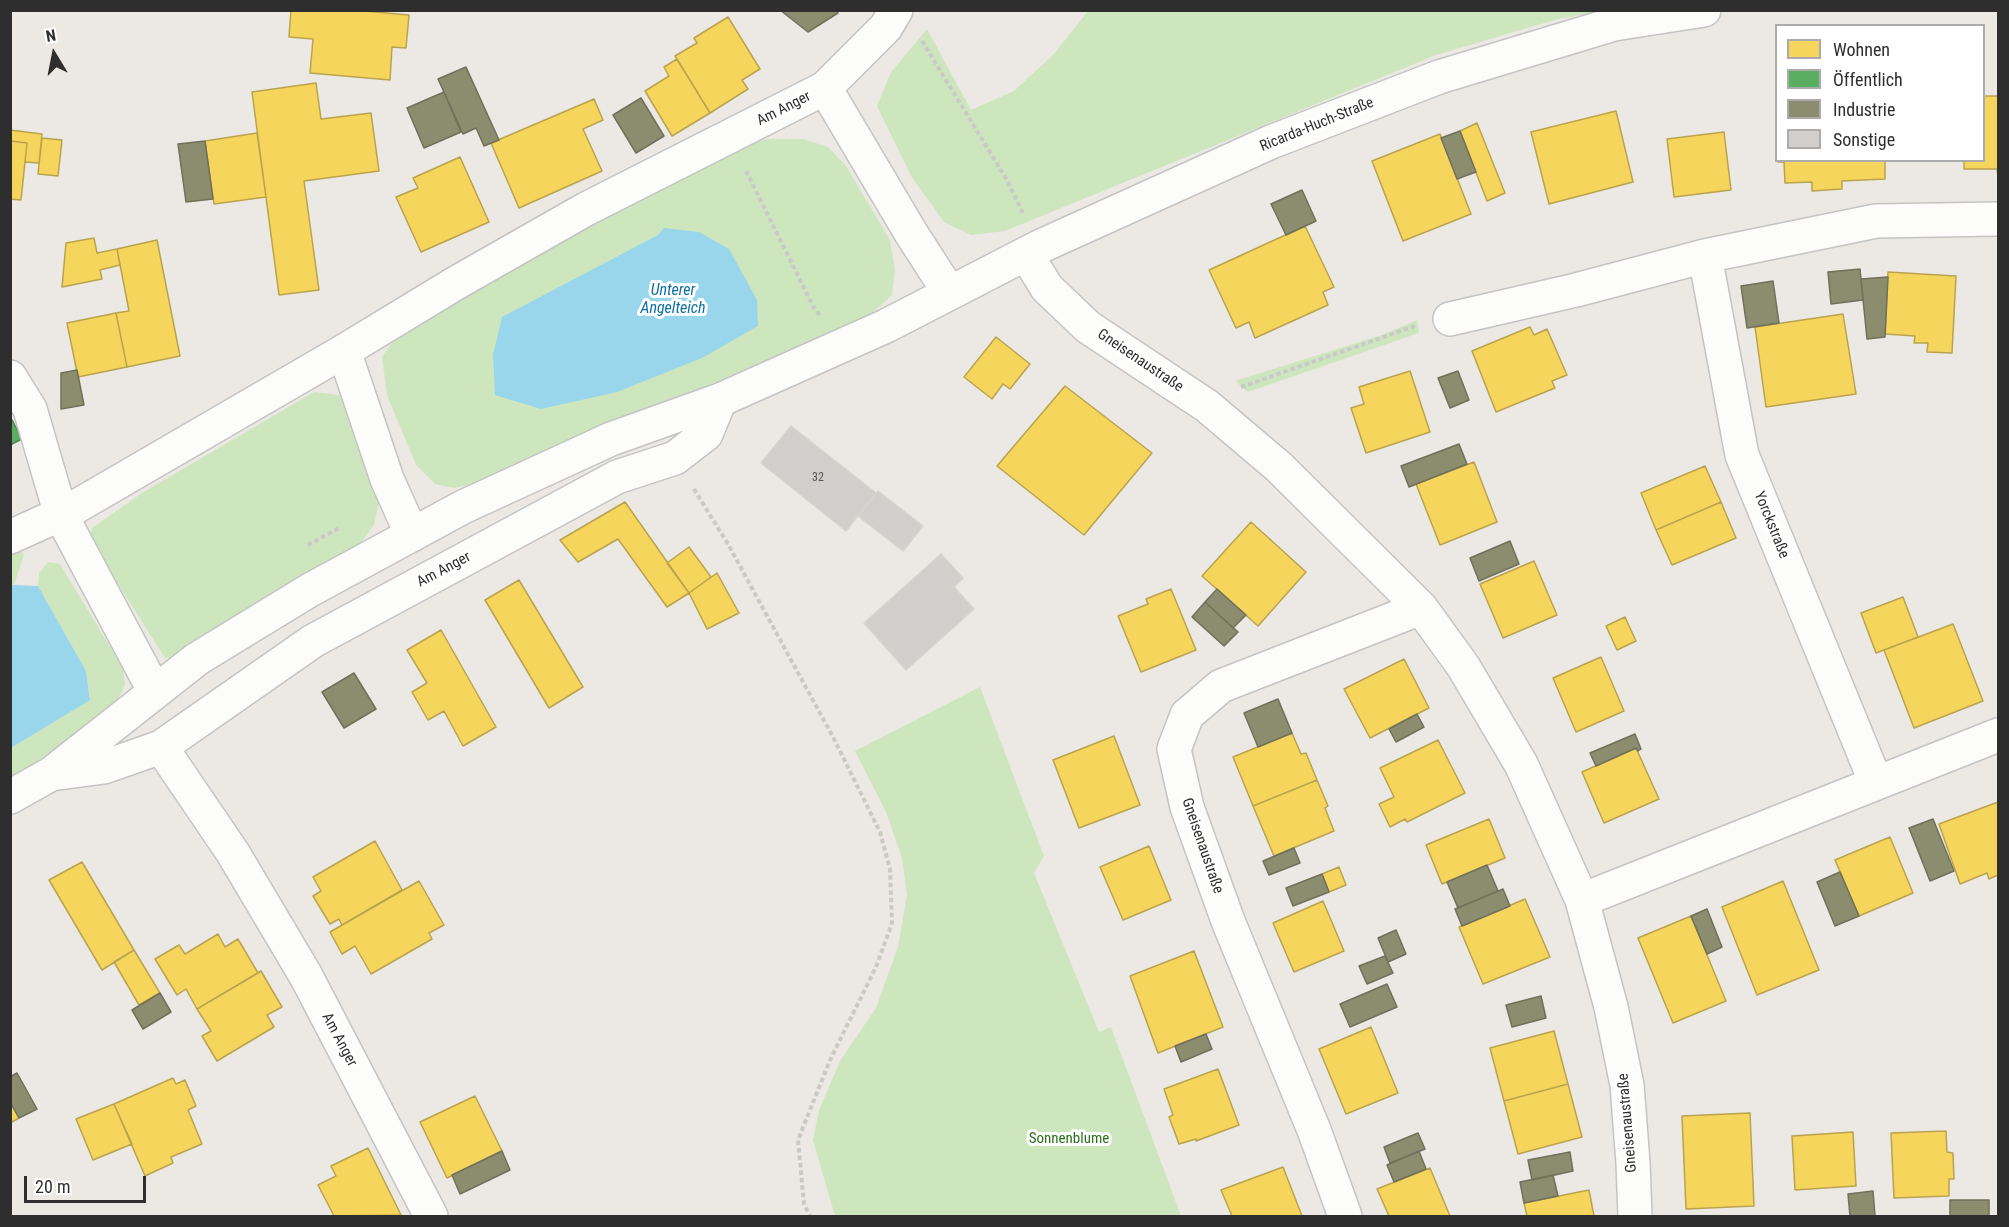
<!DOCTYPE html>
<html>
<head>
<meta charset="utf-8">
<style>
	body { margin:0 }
	#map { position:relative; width:2009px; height:1227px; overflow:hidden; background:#ece8e4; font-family:"Roboto Condensed",sans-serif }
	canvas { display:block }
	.frame { position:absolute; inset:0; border:12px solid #2e2e2e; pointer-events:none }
	.legend { position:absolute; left:1775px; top:24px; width:210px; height:138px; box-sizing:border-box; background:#fff; border:2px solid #ababab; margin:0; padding:8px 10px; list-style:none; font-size:18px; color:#2e2e2e }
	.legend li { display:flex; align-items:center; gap:12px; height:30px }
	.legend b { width:30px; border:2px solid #ababab }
	.north { position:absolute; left:24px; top:24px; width:60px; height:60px; -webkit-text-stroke:4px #fff; paint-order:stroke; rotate:350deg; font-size:16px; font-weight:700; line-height:24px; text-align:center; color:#2e2e2e }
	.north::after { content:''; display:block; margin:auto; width:21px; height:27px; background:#2e2e2e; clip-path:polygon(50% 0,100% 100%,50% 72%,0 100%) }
	.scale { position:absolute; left:24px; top:1176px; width:122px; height:27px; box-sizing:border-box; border:3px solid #2e2e2e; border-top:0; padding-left:8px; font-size:18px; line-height:21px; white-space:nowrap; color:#2e2e2e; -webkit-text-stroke:4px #fff; paint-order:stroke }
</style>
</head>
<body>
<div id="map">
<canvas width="2009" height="1227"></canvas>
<div class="frame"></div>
<ul class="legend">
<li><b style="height:16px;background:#f6d55c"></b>Wohnen</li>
<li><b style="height:16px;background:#5aae61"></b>Öffentlich</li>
<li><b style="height:16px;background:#8c8c6e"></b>Industrie</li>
<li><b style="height:16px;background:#d1cecb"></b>Sonstige</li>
</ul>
<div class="north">N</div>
<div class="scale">20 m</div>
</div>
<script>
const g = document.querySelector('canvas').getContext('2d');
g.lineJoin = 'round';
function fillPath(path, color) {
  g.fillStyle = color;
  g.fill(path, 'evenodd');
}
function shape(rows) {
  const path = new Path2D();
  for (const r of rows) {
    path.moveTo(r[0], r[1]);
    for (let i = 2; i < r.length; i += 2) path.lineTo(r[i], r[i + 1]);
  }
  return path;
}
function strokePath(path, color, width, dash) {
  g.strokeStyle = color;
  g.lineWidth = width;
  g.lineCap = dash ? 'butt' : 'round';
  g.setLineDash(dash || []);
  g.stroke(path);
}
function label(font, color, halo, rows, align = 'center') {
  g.font = font + ' "Roboto Condensed",sans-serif';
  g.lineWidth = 6;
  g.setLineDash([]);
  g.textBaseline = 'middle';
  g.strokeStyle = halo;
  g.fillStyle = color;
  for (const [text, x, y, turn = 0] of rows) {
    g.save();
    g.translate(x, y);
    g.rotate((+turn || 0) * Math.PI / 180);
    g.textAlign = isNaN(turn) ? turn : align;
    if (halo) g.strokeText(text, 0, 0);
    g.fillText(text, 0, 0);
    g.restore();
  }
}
fillPath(shape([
	[1088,11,1603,11,1558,19,1436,55,1005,231,971,235,944,222,911,176,877,106,891,72,927,29,971,110,1014,91,1054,54],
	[768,139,803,139,828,147,846,166,890,240,895,269,892,295,868,317,476,484,454,488,435,484,416,465,387,395,382,357,402,328,725,150],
	[1417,320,1419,333,1248,392,1235,381,1382,335],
	[314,392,339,395,366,440,380,498,374,525,358,547,259,600,183,656,165,658,90,540,92,528,142,493],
	[14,544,24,555,14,585,11,587,10,546],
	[48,562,60,564,123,668,125,685,112,711,11,784,11,748,90,699,86,671,38,586,39,573],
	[980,687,1044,856,1034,873,1099,1032,1111,1027,1181,1216,835,1216,813,1140,819,1110,840,1061,876,1008,898,947,907,895,902,858,886,812,855,751]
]), '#cee6be');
fillPath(shape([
	[664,228,699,232,729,249,757,300,758,326,702,358,617,392,541,409,495,395,493,355,502,317,658,235],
	[14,585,38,586,86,671,90,700,11,748,10,587]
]), '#99d6ec');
const homes = shape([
	[291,10,353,10,409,15,406,48,392,47,390,80,310,73,313,39,289,37,291,10],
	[728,17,760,69,742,80,748,89,710,113,675,56,697,43,694,38,728,17],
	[677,59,710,113,672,136,645,91,669,76,664,67,677,59],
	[316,83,321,119,371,113,379,171,304,181,319,290,279,295,252,92,316,83],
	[1984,96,1998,96,1998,178,1997,169,1964,169,1964,160,1984,160,1984,96],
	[594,99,603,120,583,129,602,171,519,208,491,143,594,99],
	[1616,111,1633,182,1549,204,1531,132,1616,111],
	[1477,123,1505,193,1487,201,1460,131,1477,123],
	[10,130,42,134,39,163,25,162,27,143,10,141,10,130],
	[1724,132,1731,190,1674,197,1667,139,1724,132],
	[257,133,266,197,214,204,205,141,257,133],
	[1440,134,1471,214,1403,241,1372,161,1440,134],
	[42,138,62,140,58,176,38,174,42,138],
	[10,141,27,143,21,200,10,199,10,141],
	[460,157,489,222,421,252,396,197,418,188,413,178,460,157],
	[1778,160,1885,160,1885,179,1842,181,1842,189,1812,191,1812,182,1785,183,1784,162,1778,162,1778,160],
	[1305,226,1334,287,1323,292,1328,305,1255,338,1249,322,1236,328,1209,270,1305,226],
	[94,238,97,253,117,249,120,265,100,270,102,279,62,287,66,243,94,238],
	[157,240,180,356,127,367,116,313,129,311,117,249,157,240],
	[1888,272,1956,276,1952,353,1927,352,1928,343,1914,343,1915,336,1885,334,1888,272],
	[116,313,127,367,78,377,67,323,116,313],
	[1843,314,1856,394,1766,407,1755,327,1843,314],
	[1530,327,1534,335,1547,329,1567,375,1552,381,1555,388,1496,412,1472,351,1530,327],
	[996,337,1030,364,1010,389,1003,384,992,399,964,377,996,337],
	[1410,371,1430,432,1366,453,1351,408,1364,404,1359,387,1410,371],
	[1065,386,1152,453,1084,535,997,466,1065,386],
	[1474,462,1497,522,1440,545,1416,484,1474,462],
	[1705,466,1721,502,1656,530,1641,493,1705,466],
	[625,502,689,593,667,607,618,539,578,562,560,540,625,502],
	[1721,502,1736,538,1672,565,1656,530,1721,502],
	[1251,522,1306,572,1258,626,1202,576,1251,522],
	[689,547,711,577,689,593,667,563,689,547],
	[1534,561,1557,615,1503,638,1480,584,1534,561],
	[717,573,739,613,707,629,689,593,717,573],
	[519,580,583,687,549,708,485,600,519,580],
	[1171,589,1196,650,1141,672,1118,616,1148,604,1146,599,1171,589],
	[1903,597,1918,637,1876,653,1861,613,1903,597],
	[1625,617,1636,641,1617,650,1606,626,1625,617],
	[1953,624,1983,701,1914,728,1884,650,1953,624],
	[441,630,496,727,463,746,444,711,428,720,412,692,427,683,407,650,441,630],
	[1601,657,1624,711,1576,732,1553,678,1601,657],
	[1404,659,1429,708,1370,738,1344,689,1404,659],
	[1292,733,1301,754,1306,753,1317,780,1253,806,1233,757,1292,733],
	[1114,736,1140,805,1079,828,1053,760,1114,736],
	[1438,740,1465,793,1407,822,1405,819,1390,827,1379,804,1394,797,1380,768,1438,740],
	[1636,748,1659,799,1604,823,1582,772,1636,748],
	[1317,780,1328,806,1325,808,1334,831,1274,856,1253,806,1317,780],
	[1998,802,1998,875,1989,879,1987,873,1960,884,1939,824,1998,802],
	[1489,819,1505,858,1442,884,1426,845,1489,819],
	[1890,837,1913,893,1859,916,1835,860,1890,837],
	[375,841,402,890,342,925,339,919,330,924,313,896,321,891,313,877,375,841],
	[1149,846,1171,900,1123,920,1100,867,1149,846],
	[82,862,134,950,102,970,49,880,82,862],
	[1339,867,1346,885,1329,892,1322,874,1339,867],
	[419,881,444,925,429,933,432,939,371,974,355,946,342,954,330,932,419,881],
	[1783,881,1819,970,1757,995,1722,907,1783,881],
	[1525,899,1550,957,1483,984,1459,927,1525,899],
	[1323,901,1344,951,1294,972,1273,923,1323,901],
	[1691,916,1726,1001,1673,1023,1638,938,1691,916],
	[218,934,225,947,238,939,258,973,197,1009,186,989,177,995,155,959,179,945,185,954,218,934],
	[134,950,160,993,139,1005,114,962,134,950],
	[1194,951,1223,1027,1158,1053,1130,976,1194,951],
	[261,971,282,1007,267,1015,274,1027,217,1061,202,1036,211,1031,197,1009,261,971],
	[1371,1027,1398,1093,1346,1114,1319,1049,1371,1027],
	[1554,1031,1568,1084,1504,1101,1490,1048,1554,1031],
	[1218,1069,1239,1125,1196,1141,1196,1139,1179,1144,1169,1117,1173,1115,1164,1089,1218,1069],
	[173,1078,176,1084,185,1080,196,1106,188,1110,202,1144,171,1157,173,1163,145,1176,114,1104,173,1078],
	[1568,1084,1582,1137,1518,1154,1504,1101,1568,1084],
	[475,1096,502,1151,447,1178,420,1122,475,1096],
	[10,1102,19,1118,10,1123,10,1102],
	[114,1104,132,1144,93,1160,76,1119,114,1104],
	[1750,1113,1754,1206,1686,1209,1682,1116,1750,1113],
	[1946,1131,1947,1152,1953,1153,1954,1179,1949,1179,1949,1196,1894,1198,1891,1133,1946,1131],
	[1853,1132,1856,1186,1795,1190,1792,1136,1853,1132],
	[368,1148,401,1215,334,1216,318,1185,336,1176,331,1166,368,1148],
	[1283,1167,1302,1216,1232,1216,1221,1190,1283,1167],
	[1430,1168,1450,1216,1389,1216,1377,1189,1430,1168],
	[1589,1190,1594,1216,1527,1216,1524,1203,1589,1190]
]);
fillPath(homes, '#f6d55c');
strokePath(homes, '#baa34e', 1.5);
const public = shape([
	[10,416,22,439,10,445,10,416]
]);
fillPath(public, '#5aae61');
strokePath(public, '#4d8852', 1.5);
const industry = shape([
	[780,10,836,10,838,13,808,32,780,10],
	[466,67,499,140,484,146,476,128,463,134,438,79,466,67],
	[444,92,461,132,424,148,407,108,444,92],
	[641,98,664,136,636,153,613,115,641,98],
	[1460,131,1476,172,1457,179,1441,138,1460,131],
	[205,141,213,199,186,202,178,144,205,141],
	[1302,190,1316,221,1286,235,1271,204,1302,190],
	[1860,269,1863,300,1831,304,1828,272,1860,269],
	[1888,277,1885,337,1867,339,1861,279,1888,277],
	[1773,281,1779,323,1747,328,1741,286,1773,281],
	[77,370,84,405,61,409,61,373,77,370],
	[1458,371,1469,400,1450,408,1438,378,1458,371],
	[1459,444,1467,464,1409,487,1401,466,1459,444],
	[1510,541,1519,564,1479,581,1470,558,1510,541],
	[1217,589,1246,615,1233,628,1205,602,1217,589],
	[1205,602,1238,632,1224,646,1192,617,1205,602],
	[354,673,376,709,344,728,322,692,354,673],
	[1278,699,1292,733,1258,747,1244,713,1278,699],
	[1417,714,1424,727,1396,742,1389,729,1417,714],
	[1635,734,1641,749,1638,751,1636,748,1596,766,1590,753,1635,734],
	[1933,819,1954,871,1930,881,1909,828,1933,819],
	[1294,848,1300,863,1269,875,1263,861,1294,848],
	[1487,865,1498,891,1458,908,1447,882,1487,865],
	[1840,872,1859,916,1835,926,1817,882,1840,872],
	[1322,874,1329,892,1293,906,1286,888,1322,874],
	[1503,889,1510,906,1462,926,1455,909,1503,889],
	[1707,909,1722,947,1707,954,1691,916,1707,909],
	[1396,930,1406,954,1388,962,1378,938,1396,930],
	[1385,956,1393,973,1367,984,1359,966,1385,956],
	[1387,984,1397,1007,1350,1027,1340,1004,1387,984],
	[160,993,171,1012,143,1029,132,1010,160,993],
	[1541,996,1546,1018,1512,1027,1506,1005,1541,996],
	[1206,1034,1212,1049,1181,1062,1175,1046,1206,1034],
	[17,1073,37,1109,19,1118,10,1102,10,1077,17,1073],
	[1418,1133,1425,1149,1390,1163,1384,1147,1418,1133],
	[502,1151,510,1170,460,1194,452,1175,502,1151],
	[1419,1151,1426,1169,1394,1182,1387,1165,1419,1151],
	[1570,1152,1573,1171,1532,1180,1528,1160,1570,1152],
	[1553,1175,1558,1196,1524,1203,1520,1182,1553,1175],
	[1873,1191,1875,1216,1850,1216,1848,1194,1873,1191],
	[1950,1200,1989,1200,1989,1216,1950,1216,1950,1200]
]);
fillPath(industry, '#8c8c6e');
strokePath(industry, '#70705b', 1.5);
const building = shape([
	[791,426,876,493,846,531,761,463,791,426],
	[878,491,923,526,903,551,858,516,878,491],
	[941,554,963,578,954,587,974,609,906,670,864,623,941,554]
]);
fillPath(building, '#d1cecb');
strokePath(building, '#d7d4d0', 1.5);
const minor = shape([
	[825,88,911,233,949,292],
	[1026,254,1047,288,1088,327,1207,406,1279,467,1421,608,1463,666,1521,764,1582,900,1611,1007,1627,1085,1633,1163,1635,1216],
	[1450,319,1576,290,1705,256],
	[344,351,387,479,412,535],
	[10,377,30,409,61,515,155,692],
	[10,537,72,509,344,351,456,283,586,209,825,88,886,27,896,10],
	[161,747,233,853,306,976,431,1216],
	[51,774,104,767,161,747,313,641,617,477,675,458,706,434,720,400],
	[1876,783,1742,455,1705,256,1876,221,1998,219],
	[10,797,51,774,197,659,310,590,463,507,611,439,720,400,886,326,1039,247,1271,142,1439,77,1614,24,1704,10],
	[1582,900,1998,735],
	[1345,1216,1314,1130,1228,921,1187,807,1174,749,1187,715,1221,686,1421,608]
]);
strokePath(minor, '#c5c4c5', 36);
strokePath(shape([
	[922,41,1007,180,1023,213],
	[746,171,814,308,820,316],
	[1241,387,1415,326],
	[694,489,728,544,833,737,880,832,890,869,892,923,876,967,830,1060,798,1140,804,1204,810,1216],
	[308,545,341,527]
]), '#c9c9c8', 4, [4.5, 3]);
strokePath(minor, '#fcfcfb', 33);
label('12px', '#585857', null, [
	["32",818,478]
]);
label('15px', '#2e2e2e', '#fff', [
	["Am Anger",784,109,-27],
	["Ricarda-Huch-Straße",1317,125,-22],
	["Gneisenaustraße",1140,361,34],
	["Yorckstraße",1771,525,68],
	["Am Anger",444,570,-28],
	["Gneisenaustraße",1202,846,71],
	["Am Anger",339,1040,62],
	["Gneisenaustraße",1628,1123,-95]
]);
label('15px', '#2c6e1b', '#fff', [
	["Sonnenblume",1069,1139]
]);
label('italic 16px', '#0d6fa3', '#fff', [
	["Unterer",673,291],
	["Angelteich",673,309]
]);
</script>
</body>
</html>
